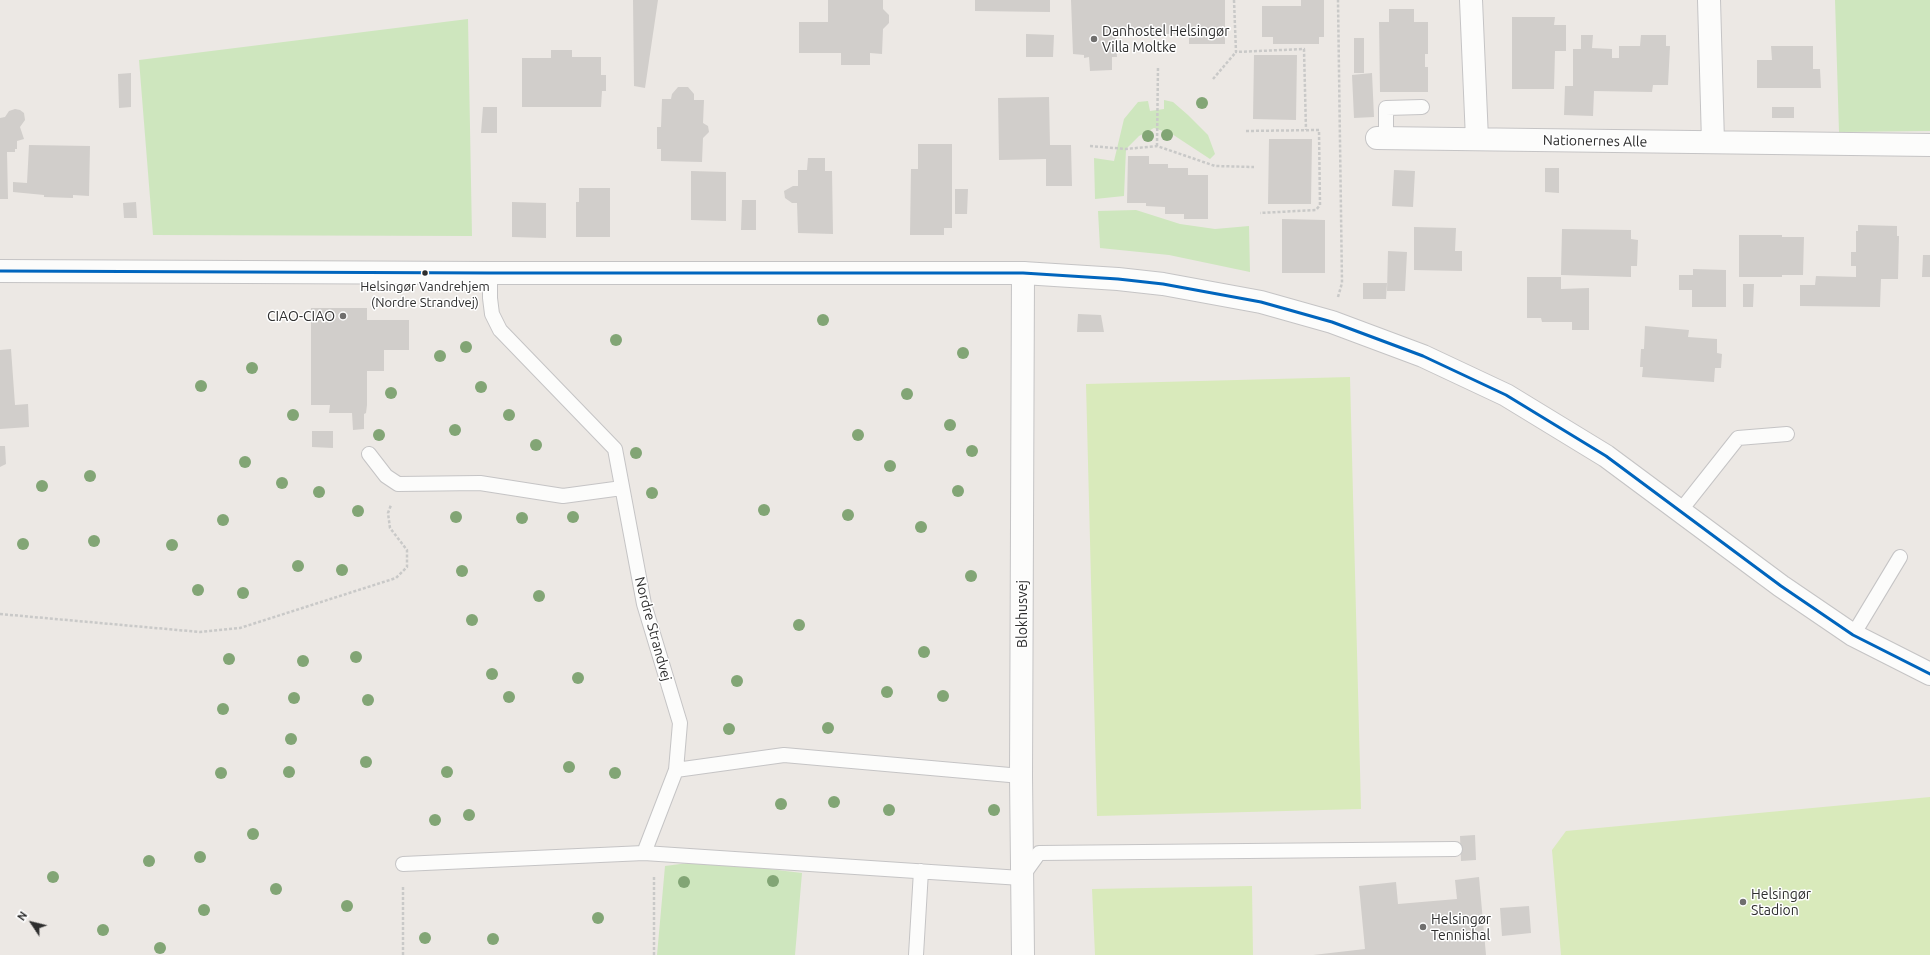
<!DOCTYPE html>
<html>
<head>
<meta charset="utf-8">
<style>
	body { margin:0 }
	#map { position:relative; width:1930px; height:955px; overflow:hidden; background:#ece8e4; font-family:Ubuntu,sans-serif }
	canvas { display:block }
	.north { position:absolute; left:12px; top:903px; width:40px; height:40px; -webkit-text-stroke:3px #fff; paint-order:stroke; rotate:305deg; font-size:11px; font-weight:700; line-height:16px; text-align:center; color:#2e2e2e }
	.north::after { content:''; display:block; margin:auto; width:14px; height:18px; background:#2e2e2e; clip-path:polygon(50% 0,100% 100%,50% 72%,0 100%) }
</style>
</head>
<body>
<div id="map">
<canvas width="1930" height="955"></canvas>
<div class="north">N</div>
</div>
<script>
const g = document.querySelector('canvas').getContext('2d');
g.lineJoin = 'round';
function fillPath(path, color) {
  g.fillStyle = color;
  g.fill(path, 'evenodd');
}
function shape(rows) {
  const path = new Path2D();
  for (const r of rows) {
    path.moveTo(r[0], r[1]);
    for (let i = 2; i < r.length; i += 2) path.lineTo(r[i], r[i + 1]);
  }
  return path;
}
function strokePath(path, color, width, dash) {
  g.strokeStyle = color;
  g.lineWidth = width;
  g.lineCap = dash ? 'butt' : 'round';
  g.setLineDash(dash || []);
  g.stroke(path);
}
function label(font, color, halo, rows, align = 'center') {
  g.font = font + ' Ubuntu,sans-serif';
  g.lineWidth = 3;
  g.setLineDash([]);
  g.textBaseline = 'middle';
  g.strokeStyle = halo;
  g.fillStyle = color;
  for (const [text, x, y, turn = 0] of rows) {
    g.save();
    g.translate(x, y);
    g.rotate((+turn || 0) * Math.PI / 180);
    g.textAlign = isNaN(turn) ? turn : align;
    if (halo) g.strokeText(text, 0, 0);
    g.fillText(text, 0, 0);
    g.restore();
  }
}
fillPath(shape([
	[1835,0,1930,0,1930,131,1839,132],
	[468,19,472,236,153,235,139,60],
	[1164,100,1173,102,1188,115,1208,135,1215,154,1210,159,1172,134,1154,128,1139,136,1126,149,1124,196,1095,199,1094,158,1114,161,1124,119,1138,102,1148,101,1150,111,1164,109],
	[1136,210,1180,224,1215,229,1249,226,1250,272,1169,255,1100,248,1098,211],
	[703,861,802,873,795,955,657,955,665,866]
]), '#cee6be');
fillPath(shape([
	[1350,377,1361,809,1097,816,1086,384],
	[1930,797,1930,955,1561,955,1552,850,1566,831],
	[1252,886,1253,955,1095,955,1092,889]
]), '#d9eabb');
fillPath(shape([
	[633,0,658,0,645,88,634,86],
	[828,0,883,0,883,9,889,15,889,23,883,29,882,54,870,53,870,65,841,65,841,53,799,53,799,22,828,22],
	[975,0,1050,0,1050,12,975,11],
	[1071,0,1225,0,1225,44,1189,44,1189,34,1116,34,1117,57,1112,57,1112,70,1090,71,1089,57,1084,58,1084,55,1073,54],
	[1301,0,1324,0,1324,37,1319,37,1319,44,1273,44,1273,37,1262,37,1262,6,1301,6],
	[1389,9,1414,9,1414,22,1428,22,1428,54,1425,54,1425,67,1428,67,1428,92,1380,92,1379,22,1389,22],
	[1512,17,1555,17,1554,25,1566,25,1566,51,1555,51,1554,89,1512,89],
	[1026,34,1054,35,1053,57,1026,57],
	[1581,35,1593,35,1592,48,1612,49,1612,58,1619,58,1619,46,1640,46,1641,35,1666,35,1666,46,1670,46,1668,85,1653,85,1652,92,1594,91,1593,116,1564,115,1565,86,1573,86,1573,49,1581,49],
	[1354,38,1364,38,1364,73,1354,73],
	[1771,46,1813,46,1813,69,1820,69,1821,88,1757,88,1757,60,1772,60],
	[551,50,572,50,572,57,601,57,601,75,606,75,606,91,602,91,601,107,522,107,522,58,551,58],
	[1254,55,1297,55,1296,120,1253,119],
	[131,73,131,107,119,108,118,74],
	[1372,73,1374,117,1354,118,1352,75],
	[678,87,688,87,694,94,694,100,704,100,703,123,708,126,709,132,703,138,702,162,661,161,661,149,657,149,657,127,661,127,662,99,671,99,672,94],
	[1049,97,1050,145,1071,145,1072,186,1046,186,1046,159,999,160,998,98],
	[483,107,497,107,497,133,481,133],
	[1772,107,1794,107,1794,118,1772,118],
	[15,109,20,110,24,113,25,120,20,127,24,139,17,141,17,149,15,149,15,152,7,152,8,199,0,199,0,118,5,117,9,111],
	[1269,139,1312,139,1311,204,1268,204],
	[918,144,952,144,952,228,944,228,944,235,910,235,911,169,918,169],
	[29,145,90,146,89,196,73,195,73,198,44,197,44,195,13,192,13,182,27,183],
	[1128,156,1149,156,1149,164,1168,164,1168,168,1188,168,1188,175,1208,175,1208,219,1184,219,1184,214,1165,214,1165,207,1146,206,1146,203,1127,203],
	[808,158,825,158,825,171,832,171,833,234,798,233,797,203,792,203,785,198,784,191,793,186,798,186,798,170,807,170],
	[1545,168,1559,168,1559,193,1545,192],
	[1394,170,1415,171,1413,207,1392,206],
	[691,171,726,172,726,221,691,220],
	[579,188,610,188,610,237,576,237,576,202,579,202],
	[955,189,968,189,967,214,955,214],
	[742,200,756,200,756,230,741,230],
	[136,202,137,218,124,218,123,203],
	[512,202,546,203,546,238,512,237],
	[1282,219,1325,220,1325,273,1282,273],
	[1858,225,1897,226,1897,236,1899,236,1898,279,1881,279,1880,307,1800,306,1800,285,1815,285,1816,276,1856,277,1856,266,1851,266,1851,252,1856,252,1856,231,1858,231],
	[1414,227,1456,228,1455,251,1462,251,1462,271,1414,270],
	[1562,229,1631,230,1631,239,1638,240,1637,266,1631,266,1631,277,1561,275],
	[1739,235,1782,235,1782,237,1804,237,1803,275,1782,275,1782,277,1739,277],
	[1388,251,1407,252,1405,291,1387,291],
	[1923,255,1930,255,1930,277,1922,277],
	[1693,269,1726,270,1726,307,1692,307,1692,290,1679,290,1679,275,1693,275],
	[1527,277,1561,277,1561,289,1589,288,1589,330,1572,330,1572,322,1542,322,1541,318,1527,318],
	[1363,283,1387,283,1386,299,1363,299],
	[1743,284,1754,284,1753,307,1743,307],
	[311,308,367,308,367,320,409,320,409,350,384,350,384,371,367,371,367,405,366,413,364,414,364,429,353,430,352,413,329,413,330,405,311,405],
	[1078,314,1101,315,1104,332,1077,332],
	[1645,326,1689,330,1688,337,1717,339,1717,353,1722,354,1721,368,1715,368,1714,382,1642,377,1643,367,1640,367,1641,349,1644,349],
	[11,349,15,405,28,404,29,427,0,429,0,350],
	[312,431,333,431,333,448,312,447],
	[0,446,5,446,6,464,0,467],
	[1475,835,1476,860,1461,861,1460,836],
	[1479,877,1486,955,1313,955,1365,949,1359,886,1396,882,1398,904,1457,899,1455,880],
	[1529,906,1531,933,1502,936,1500,908]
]), '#d1cecb');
const lane = shape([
	[1386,138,1386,108,1422,107],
	[490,273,490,298,492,314,500,330,615,449,644,604,680,723,676,770],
	[369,454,386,476,398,484,480,483,563,496,622,488],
	[1681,510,1738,438,1787,434],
	[1853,635,1900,557],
	[644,853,676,770,784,755,1021,776],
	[403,864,644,853,1021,878,1039,853,1455,849],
	[916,955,921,871]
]);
const street = shape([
	[1471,0,1477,139],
	[1709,0,1713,142],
	[1377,138,1930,145],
	[1023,955,1021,776,1023,273]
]);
const secondary = shape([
	[0,271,490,273,1023,273,1118,279,1163,284,1261,302,1332,322,1423,356,1506,395,1606,456,1781,586,1853,635,1930,674]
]);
strokePath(lane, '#c5c4c5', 16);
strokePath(street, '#c5c4c5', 24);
strokePath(secondary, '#c5c4c5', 24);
strokePath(shape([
	[1234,0,1236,52,1304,49,1306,130],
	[1213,79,1236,52],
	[1246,131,1319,130,1320,205,1316,210,1260,213],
	[1090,146,1126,149,1157,146,1215,166,1254,167],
	[1157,146,1158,66],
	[1338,297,1342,283,1338,0],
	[0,614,200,632,240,628,396,578,407,567,407,550,390,528,388,513,391,505],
	[403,955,403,887],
	[654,955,654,877]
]), '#c9c9c8', 2.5, [3, 2]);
strokePath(lane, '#fcfcfb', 14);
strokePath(street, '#fcfcfb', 22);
strokePath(secondary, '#fcfcfb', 22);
strokePath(shape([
	[0,271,490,273,1023,273,1118,279,1163,284,1261,302,1332,322,1423,356,1506,395,1606,456,1781,586,1853,635,1930,674]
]), '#0065bd', 3);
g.fillStyle = '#82a575';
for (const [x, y] of [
	[1202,103],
	[1167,135],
	[1148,136],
	[823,320],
	[616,340],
	[466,347],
	[963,353],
	[440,356],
	[252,368],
	[201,386],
	[481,387],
	[391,393],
	[907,394],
	[293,415],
	[509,415],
	[950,425],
	[455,430],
	[379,435],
	[858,435],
	[536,445],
	[972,451],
	[636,453],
	[245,462],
	[890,466],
	[90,476],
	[282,483],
	[42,486],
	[958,491],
	[319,492],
	[652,493],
	[764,510],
	[358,511],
	[848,515],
	[456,517],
	[573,517],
	[522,518],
	[223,520],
	[921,527],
	[94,541],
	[23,544],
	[172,545],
	[298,566],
	[342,570],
	[462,571],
	[971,576],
	[198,590],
	[243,593],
	[539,596],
	[472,620],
	[799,625],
	[924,652],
	[356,657],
	[229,659],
	[303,661],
	[492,674],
	[578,678],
	[737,681],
	[887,692],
	[943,696],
	[509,697],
	[294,698],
	[368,700],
	[223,709],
	[828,728],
	[729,729],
	[291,739],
	[366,762],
	[569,767],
	[289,772],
	[447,772],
	[221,773],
	[615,773],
	[834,802],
	[781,804],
	[889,810],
	[994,810],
	[469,815],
	[435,820],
	[253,834],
	[200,857],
	[149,861],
	[53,877],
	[773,881],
	[684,882],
	[276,889],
	[347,906],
	[204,910],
	[598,918],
	[103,930],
	[425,938],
	[493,939],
	[160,948]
]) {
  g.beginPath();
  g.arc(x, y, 6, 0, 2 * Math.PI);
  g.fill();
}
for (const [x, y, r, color] of [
	[1094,39,4,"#706f6e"],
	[425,273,3.5,"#2e2e2e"],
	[343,316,4,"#706f6e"],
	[1743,902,4,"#706f6e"],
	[1423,927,4,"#706f6e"]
]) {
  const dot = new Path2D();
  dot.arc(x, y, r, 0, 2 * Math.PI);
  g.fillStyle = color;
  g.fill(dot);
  strokePath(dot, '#fff', 1.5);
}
label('13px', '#2e2e2e', '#fff', [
	["Helsingør Vandrehjem",425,287],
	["(Nordre Strandvej)",425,303]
]);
label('14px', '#2e2e2e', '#fff', [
	["Danhostel Helsingør",1102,31],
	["Villa Moltke",1102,47],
	["CIAO-CIAO",335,316,"right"],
	["Helsingør",1751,894],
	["Stadion",1751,910],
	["Helsingør",1431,919],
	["Tennishal",1431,935]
], 'left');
label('14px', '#2e2e2e', '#fff', [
	["Nationernes Alle",1595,141,1],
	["Blokhusvej",1022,614,-90],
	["Nordre Strandvej",653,629,75]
]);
</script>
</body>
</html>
